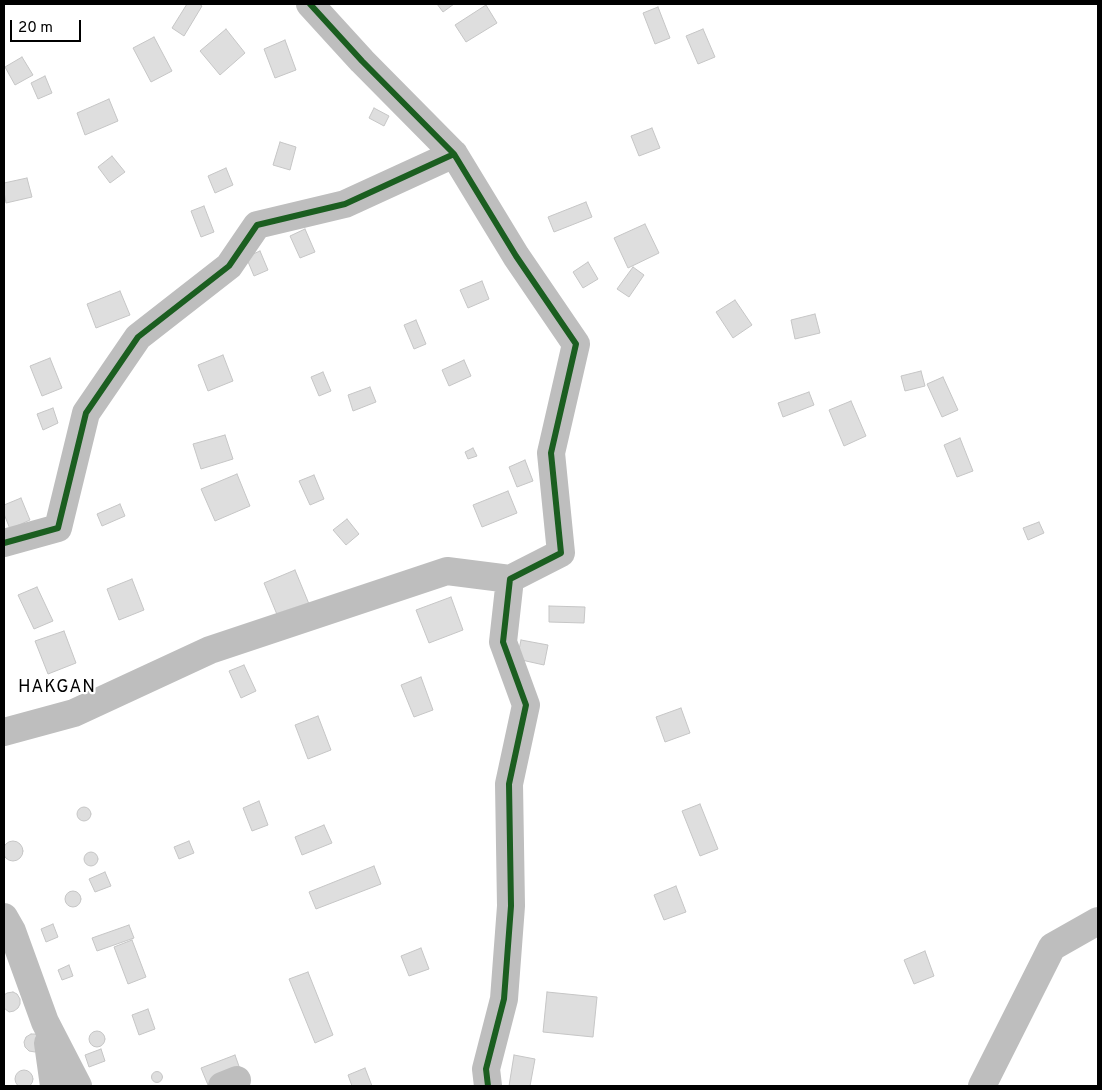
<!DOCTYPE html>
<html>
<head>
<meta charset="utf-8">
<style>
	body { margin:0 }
	#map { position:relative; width:1102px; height:1090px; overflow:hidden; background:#fff; font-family:Overpass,sans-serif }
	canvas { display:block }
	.frame { position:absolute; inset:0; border:5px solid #000; pointer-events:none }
	.scale { position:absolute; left:10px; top:20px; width:71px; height:22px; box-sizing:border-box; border:2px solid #000; border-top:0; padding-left:6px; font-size:15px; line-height:18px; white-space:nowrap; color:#000; -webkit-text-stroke:4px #fff; paint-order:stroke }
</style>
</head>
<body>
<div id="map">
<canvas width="1102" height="1090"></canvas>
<div class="frame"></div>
<div class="scale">20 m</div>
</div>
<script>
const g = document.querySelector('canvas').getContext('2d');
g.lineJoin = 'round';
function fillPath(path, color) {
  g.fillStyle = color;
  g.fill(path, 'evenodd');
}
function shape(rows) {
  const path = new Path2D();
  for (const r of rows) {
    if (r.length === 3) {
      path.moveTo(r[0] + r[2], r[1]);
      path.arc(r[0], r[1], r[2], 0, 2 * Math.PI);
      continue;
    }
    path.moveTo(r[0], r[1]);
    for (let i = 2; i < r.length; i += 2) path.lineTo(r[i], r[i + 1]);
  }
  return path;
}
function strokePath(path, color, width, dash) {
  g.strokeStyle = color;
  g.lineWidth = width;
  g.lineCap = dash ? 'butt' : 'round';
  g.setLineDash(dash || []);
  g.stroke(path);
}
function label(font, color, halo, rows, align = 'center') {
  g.font = font + ' Overpass,sans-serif';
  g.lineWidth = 4.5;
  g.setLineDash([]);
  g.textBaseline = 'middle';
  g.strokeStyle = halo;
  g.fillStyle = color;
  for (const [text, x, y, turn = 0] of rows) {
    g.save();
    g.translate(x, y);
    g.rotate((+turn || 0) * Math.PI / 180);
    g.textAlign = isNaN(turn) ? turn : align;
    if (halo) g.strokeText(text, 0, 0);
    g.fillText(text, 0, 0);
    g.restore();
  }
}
const building = shape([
	[187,4,199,4,202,6,184,36,172,28,187,4],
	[437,4,454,4,443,12,437,4],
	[486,5,497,23,466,42,455,25,486,5],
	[658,7,670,38,655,44,643,13,658,7],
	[226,29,245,53,220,75,200,51,226,29],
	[703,29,715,57,698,64,686,36,703,29],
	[154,37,172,71,151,82,133,48,154,37],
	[285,40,296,70,275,78,264,49,285,40],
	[22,57,33,75,15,85,5,67,22,57],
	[45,76,52,93,38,99,31,83,45,76],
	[109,99,118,121,85,135,77,113,109,99],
	[374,108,389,116,384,126,369,118,374,108],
	[652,128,660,148,639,156,631,136,652,128],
	[280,142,296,147,290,170,273,165,280,142],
	[112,156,125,172,110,183,98,167,112,156],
	[226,168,233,185,215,193,208,176,226,168],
	[27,178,32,197,6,203,4,192,4,183,27,178],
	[586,202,592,217,554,232,548,217,586,202],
	[204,206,214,232,201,237,191,211,204,206],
	[645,224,659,253,628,268,614,238,645,224],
	[305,229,315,252,300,258,290,236,305,229],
	[260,251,268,270,254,276,246,257,260,251],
	[588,262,598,279,583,288,573,272,588,262],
	[633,267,644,275,629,297,617,289,633,267],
	[482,281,489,299,468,308,460,290,482,281],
	[120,291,130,315,96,328,87,304,120,291],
	[735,300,752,325,733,338,716,312,735,300],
	[815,314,820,333,795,339,791,320,815,314],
	[416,320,426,344,414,349,404,325,416,320],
	[223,355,233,381,208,391,198,365,223,355],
	[50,358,62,388,42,396,30,366,50,358],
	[464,360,471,376,449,386,442,370,464,360],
	[921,371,925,386,905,391,901,376,921,371],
	[323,372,331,391,319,396,311,377,323,372],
	[943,377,958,410,942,417,927,384,943,377],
	[370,387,376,402,353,411,348,395,370,387],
	[809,392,814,405,783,417,778,403,809,392],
	[851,401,866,436,844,446,829,410,851,401],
	[53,408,58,423,43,430,37,414,53,408],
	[225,435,233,459,201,469,193,444,225,435],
	[960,438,973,471,957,477,944,445,960,438],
	[473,448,477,456,468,459,465,452,473,448],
	[525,460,533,481,517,487,509,467,525,460],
	[237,474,250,506,215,521,201,489,237,474],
	[314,475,324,499,310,505,299,481,314,475],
	[508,491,517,513,482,527,473,505,508,491],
	[21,498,30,520,10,529,4,514,4,505,21,498],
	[120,504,125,516,102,526,97,514,120,504],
	[347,519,359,534,346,545,333,530,347,519],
	[1039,522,1044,533,1028,540,1023,528,1039,522],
	[295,570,309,604,278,617,264,583,295,570],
	[132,579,144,610,119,620,107,589,132,579],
	[37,587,53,621,34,629,18,595,37,587],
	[451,597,463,630,429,643,416,610,451,597],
	[549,606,585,607,584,623,549,622,549,606],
	[64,631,76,663,48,674,35,641,64,631],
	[521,640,548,645,544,665,517,659,521,640],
	[244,665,256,691,241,698,229,671,244,665],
	[421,677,433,710,414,717,401,685,421,677],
	[681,708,690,733,665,742,656,717,681,708],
	[318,716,331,750,308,759,295,725,318,716],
	[259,801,268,825,252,831,243,808,259,801],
	[700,804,718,849,700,856,682,811,700,804],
	[84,814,7],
	[324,825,332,843,302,855,295,837,324,825],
	[189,841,194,853,179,859,174,847,189,841],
	[13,851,10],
	[91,859,7],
	[374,866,381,884,316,909,309,892,374,866],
	[105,872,111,886,95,892,89,879,105,872],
	[676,886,686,912,664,920,654,895,676,886],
	[73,899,8],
	[53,924,58,937,46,942,41,929,53,924],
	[129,925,134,938,97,951,92,938,129,925],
	[132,940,146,977,128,984,114,947,132,940],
	[421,948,429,969,409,976,401,956,421,948],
	[925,951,934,976,914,984,904,960,925,951],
	[69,965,73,976,62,980,58,970,69,965],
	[308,972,333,1035,315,1043,289,979,308,972],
	[13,992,17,994,20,999,20,1004,18,1008,14,1011,9,1012,4,1008,4,995,7,993,13,992],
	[547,992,597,997,593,1037,543,1032,547,992],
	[148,1009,155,1029,139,1035,132,1015,148,1009],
	[97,1039,8],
	[31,1034,36,1034,40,1049,35,1052,29,1051,25,1047,24,1042,26,1037,31,1034],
	[101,1049,105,1061,89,1067,85,1055,101,1049],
	[235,1055,241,1072,208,1085,201,1068,235,1055],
	[514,1055,535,1059,530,1086,509,1086,514,1055],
	[365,1068,372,1086,352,1086,348,1075,365,1068],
	[24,1079,9],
	[157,1077,5.5]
]);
fillPath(building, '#dedede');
strokePath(building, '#c6c6c6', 1);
strokePath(shape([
	[310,4,362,61,454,154,516,256,576,344,551,453,561,553,510,579,503,642,526,705,509,784,511,906,504,999,486,1069,488,1086],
	[4,543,58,528,86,413,138,337,229,266,257,225,345,204,454,154],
	[4,732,74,713,210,650,447,571,510,579],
	[4,917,12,931,45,1022,78,1086],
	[48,1043,54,1086],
	[222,1086,237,1080],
	[982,1086,1052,947,1098,921]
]), '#bebebe', 28);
strokePath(shape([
	[310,4,362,61,454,154,516,256,576,344,551,453,561,553,510,579,503,642,526,705,509,784,511,906,504,999,486,1069,488,1086],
	[4,543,58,528,86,413,138,337,229,266,257,225,345,204,454,154]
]), '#1b5e20', 6);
g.letterSpacing = '1px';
label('18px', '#000', '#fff', [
	["HAKGAN",57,688]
]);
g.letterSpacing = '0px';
</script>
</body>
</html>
